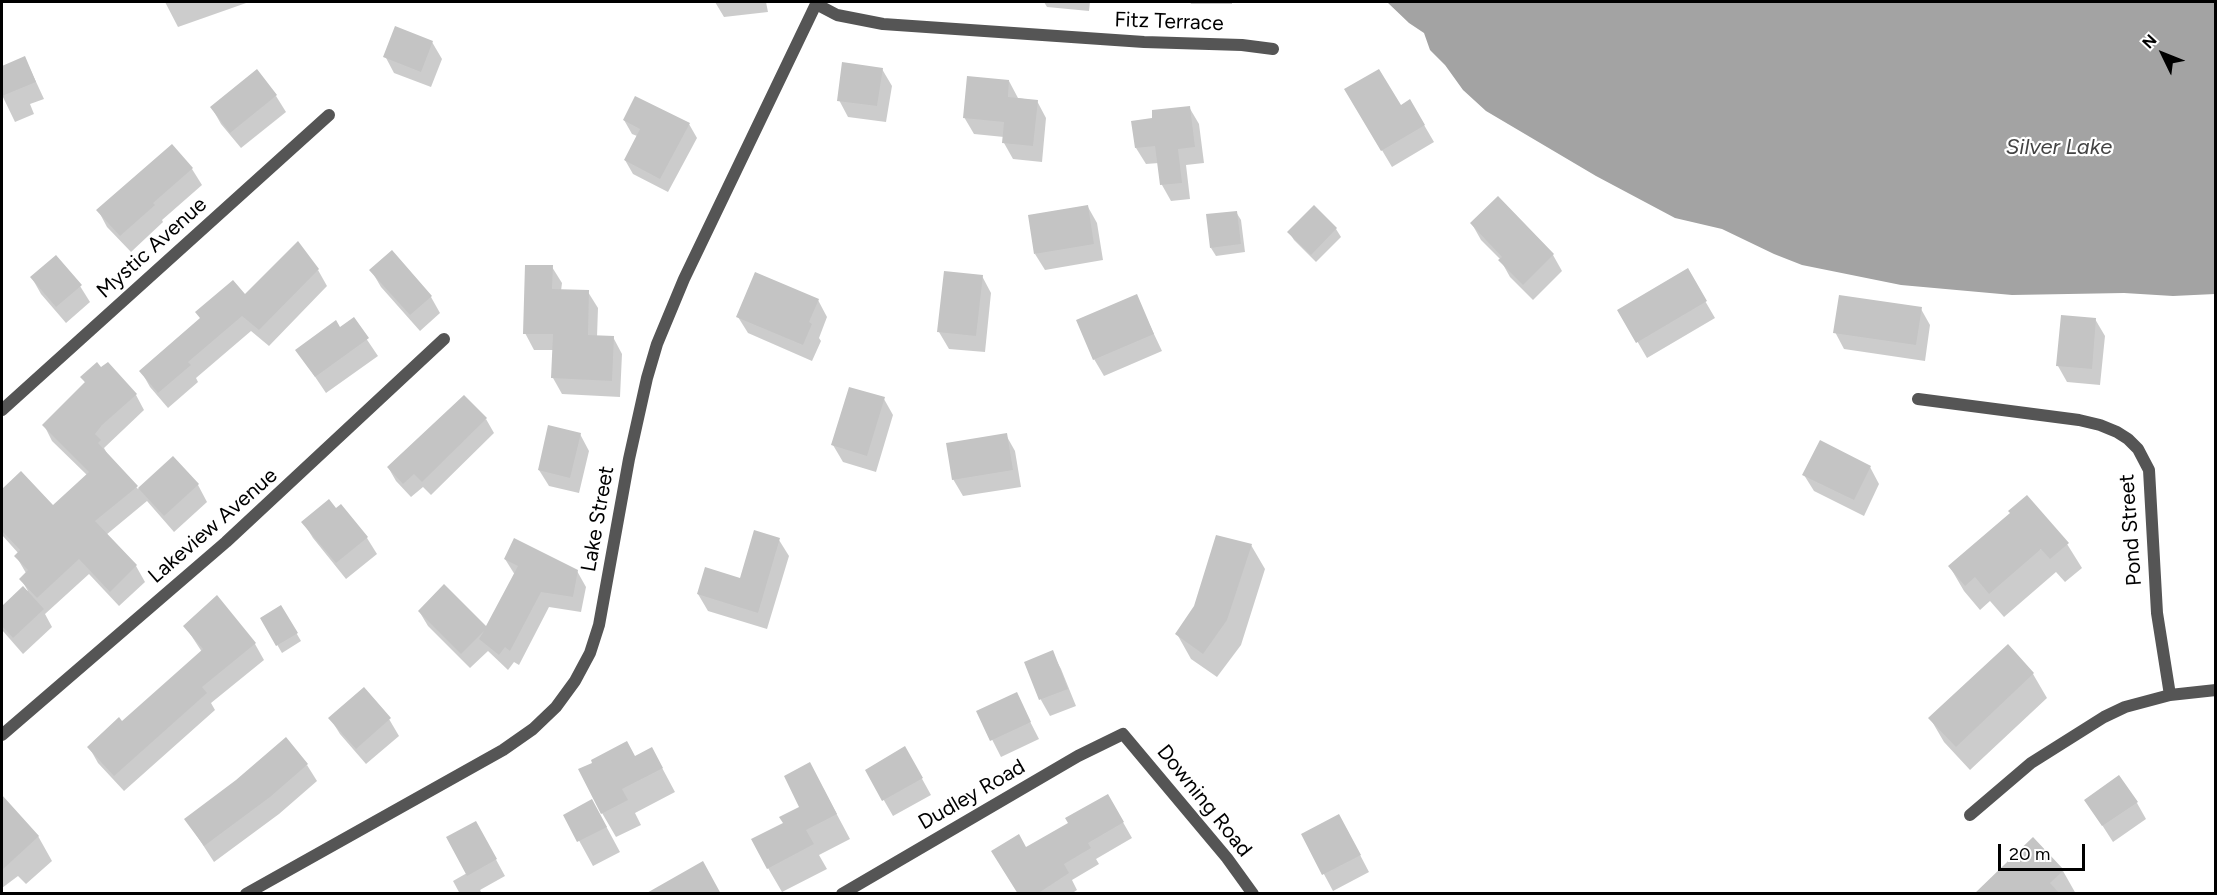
<!DOCTYPE html>
<html>
<head>
<meta charset="utf-8">
<style>
	body { margin:0 }
	#map { position:relative; width:2217px; height:895px; overflow:hidden; background:#fff; font-family:Figtree,sans-serif }
	canvas { display:block }
	.frame { position:absolute; inset:0; border:3px solid #000; pointer-events:none }
	.north { position:absolute; left:2133px; top:24px; width:60px; height:60px; -webkit-text-stroke:4px #fff; paint-order:stroke; rotate:313deg; font-size:16px; font-weight:700; line-height:24px; text-align:center; color:#000 }
	.north::after { content:''; display:block; margin:auto; width:21px; height:27px; background:#000; clip-path:polygon(50% 0,100% 100%,50% 72%,0 100%) }
	.scale { position:absolute; left:1998px; top:844px; width:87px; height:27px; box-sizing:border-box; border:3px solid #000; border-top:0; padding-left:8px; font-size:18px; line-height:21px; white-space:nowrap; color:#000; -webkit-text-stroke:4px #fff; paint-order:stroke }
</style>
</head>
<body>
<div id="map">
<canvas width="2217" height="895"></canvas>
<div class="frame"></div>
<div class="north">N</div>
<div class="scale">20 m</div>
</div>
<script>
const g = document.querySelector('canvas').getContext('2d');
g.lineJoin = 'round';
function fillPath(path, color) {
  g.fillStyle = color;
  g.fill(path, 'evenodd');
}
function shape(rows) {
  const path = new Path2D();
  for (const r of rows) {
    path.moveTo(r[0], r[1]);
    for (let i = 2; i < r.length; i += 2) path.lineTo(r[i], r[i + 1]);
  }
  return path;
}
function strokePath(path, color, width, dash) {
  g.strokeStyle = color;
  g.lineWidth = width;
  g.lineCap = dash ? 'butt' : 'round';
  g.setLineDash(dash || []);
  g.stroke(path);
}
function label(font, color, halo, rows, align = 'center') {
  g.font = font + ' Figtree,sans-serif';
  g.lineWidth = 4.5;
  g.setLineDash([]);
  g.textBaseline = 'middle';
  g.strokeStyle = halo;
  g.fillStyle = color;
  for (const [text, x, y, turn = 0] of rows) {
    g.save();
    g.translate(x, y);
    g.rotate((+turn || 0) * Math.PI / 180);
    g.textAlign = isNaN(turn) ? turn : align;
    if (halo) g.strokeText(text, 0, 0);
    g.fillText(text, 0, 0);
    g.restore();
  }
}
fillPath(shape([
	[1387,2,2215,2,2215,294,2173,296,2124,293,2012,295,1901,285,1802,265,1774,254,1722,229,1675,218,1596,176,1486,111,1463,90,1445,65,1430,50,1424,33,1409,23]
]), '#a3a3a3');
fillPath(shape([
	[165,2,249,2,178,27],
	[715,2,766,2,768,12,724,17],
	[1044,2,1090,2,1089,11,1047,7],
	[1190,2,1232,2,1232,4,1191,4],
	[432,42,442,59,431,87,394,73,385,56],
	[25,58,44,99,30,104,34,114,15,122,2,95,2,68],
	[882,69,892,86,886,122,848,117,839,100],
	[1009,81,1018,98,1037,101,1046,118,1042,162,1013,159,1004,143,1004,137,974,134,964,117],
	[1346,90,1401,107,1410,101,1434,142,1392,167],
	[276,96,286,112,241,148,221,124,212,108],
	[1189,107,1199,124,1204,163,1186,165,1190,199,1171,201,1162,185,1159,163,1146,164,1136,148,1154,119],
	[624,120,689,124,697,138,668,192,633,174,625,160,637,136,632,134],
	[172,146,192,169,202,185,162,220,163,222,131,252,107,227,98,210],
	[1088,207,1097,223,1103,260,1045,270,1035,254],
	[1236,212,1241,220,1245,252,1216,256,1211,248],
	[1472,224,1553,255,1562,271,1533,300,1510,277,1500,259,1481,240],
	[1336,229,1341,237,1316,262,1294,240,1289,232],
	[552,267,562,283,561,291,588,292,598,308,597,337,613,337,622,354,620,397,562,394,553,378,554,350,534,350,525,333],
	[318,270,327,286,269,346,251,331,196,378,198,382,168,408,150,387,141,371,201,319,197,313],
	[371,270,431,297,440,313,420,331,381,287],
	[1687,270,1715,318,1647,358,1619,310],
	[982,276,991,293,985,352,949,349,939,332],
	[32,278,80,286,90,302,66,323,41,294],
	[1136,296,1162,351,1104,376,1094,359,1078,321],
	[818,300,827,317,819,338,821,341,812,361,748,333,738,317],
	[1921,309,1930,325,1925,361,1844,349,1835,332],
	[353,319,378,356,326,393,297,350,340,329],
	[2095,319,2105,336,2100,385,2067,382,2058,366],
	[82,377,136,395,144,410,104,448,109,457,138,489,173,458,198,485,207,502,174,532,147,501,106,535,136,566,145,582,119,606,89,574,45,614,52,627,23,654,2,630,2,608,22,588,28,591,21,579,26,573,16,556,19,554,2,535,2,491,21,473,53,507,88,476,52,441,44,425,86,384],
	[884,399,893,415,876,472,843,462,833,445],
	[486,419,494,433,431,495,423,487,411,497,396,481,388,467],
	[580,434,589,451,579,493,549,486,539,470],
	[1006,435,1015,451,1021,487,963,496,953,479],
	[1870,467,1879,484,1864,516,1814,491,1804,475],
	[341,506,367,538,377,554,346,579,313,538,303,522,336,510],
	[779,540,789,556,767,629,708,611,698,594,741,579],
	[2067,544,2082,568,2065,582,2056,572,2004,617,1990,601,1980,610,1964,591,1950,567],
	[1251,545,1265,569,1241,645,1217,677,1191,659,1177,634],
	[505,559,577,571,586,587,581,612,549,607,519,665,514,662,508,670,488,651,470,668,428,626,419,611,487,628,515,575],
	[281,607,301,641,282,653,262,619],
	[185,626,255,644,264,660,211,703,215,710,124,791,98,763,89,747,122,723,202,652],
	[2007,646,2033,674,2047,698,1970,770,1944,742,1930,718],
	[1052,652,1061,669,1076,706,1050,716,1041,700,1026,663],
	[1016,694,1039,739,1001,757,978,712],
	[330,718,389,719,399,736,366,764,340,734],
	[905,748,931,795,893,816,867,771],
	[652,749,675,792,635,813,641,825,616,837,602,813,635,758],
	[810,764,850,839,819,855,827,869,782,892,768,868,785,823,801,807],
	[307,765,317,781,279,814,214,862,186,819],
	[1108,796,1132,838,1096,859,1099,864,1072,880,1077,890,1071,894,1019,894,1070,823],
	[2086,800,2137,803,2146,819,2113,842],
	[5,801,38,836,52,861,26,884,18,876,2,888,2,805],
	[565,815,606,826,620,852,593,866],
	[476,823,505,876,480,890,482,894,460,894,453,881,467,873],
	[1348,832,1369,872,1333,891,1303,835],
	[2063,871,2076,894,1983,894]
]), '#0003');
fillPath(shape([
	[395,26,433,41,421,72,383,57],
	[25,56,36,82,2,96,2,66],
	[842,62,883,68,877,106,837,101],
	[257,69,277,95,230,133,210,107],
	[1379,69,1401,105,1410,99,1425,125,1381,151,1344,89],
	[967,76,1009,80,1008,97,1038,100,1033,146,1002,143,1004,122,963,118],
	[635,96,690,123,660,179,624,160,640,129,623,120],
	[1190,106,1195,147,1178,149,1182,183,1160,185,1155,146,1135,148,1131,121,1152,118,1152,110],
	[172,144,193,168,153,203,155,205,120,236,96,210],
	[1498,196,1554,254,1523,285,1498,260,1502,257,1470,223],
	[1088,205,1094,244,1034,254,1028,215],
	[1314,205,1337,228,1311,255,1287,232],
	[1237,211,1241,244,1210,248,1206,214],
	[298,241,319,269,259,330,242,316,188,362,191,365,158,393,139,371,200,318,195,312,233,280,245,294],
	[392,250,432,296,410,315,369,270],
	[56,255,82,285,56,307,30,277],
	[525,265,553,265,552,289,589,290,588,335,614,336,612,381,551,378,553,334,523,334],
	[1688,268,1707,301,1636,343,1617,310],
	[944,271,983,275,976,336,937,332],
	[755,272,819,299,809,322,812,324,803,345,736,317],
	[1137,294,1154,334,1093,360,1076,320],
	[1839,295,1922,307,1916,345,1833,333],
	[2061,315,2096,318,2092,369,2056,366],
	[354,317,369,338,315,377,295,350,336,320,340,327],
	[97,362,101,367,108,362,137,394,102,425,95,434,101,440,98,443,138,486,95,521,137,565,110,592,79,559,37,598,19,579,28,570,14,556,20,550,2,531,2,489,21,471,53,505,89,472,42,425,85,382,80,377],
	[849,387,885,397,867,456,831,445],
	[464,395,487,418,422,482,414,474,403,484,387,467],
	[548,425,581,433,570,478,538,470],
	[1007,433,1013,470,952,480,946,443],
	[1820,440,1871,466,1854,500,1802,475],
	[173,456,199,484,164,516,138,488],
	[2027,495,2069,543,2050,559,2041,549,1989,594,1975,577,1965,586,1948,566,2010,513,2008,511],
	[329,499,336,508,341,504,368,537,336,563,301,522],
	[754,530,780,538,758,613,697,594,705,567,740,578],
	[1216,535,1252,544,1227,620,1203,654,1175,634,1194,606],
	[514,538,578,570,573,597,541,592,510,651,505,647,499,655,479,639,484,631,461,654,418,611,444,584,486,626,518,566,504,559],
	[23,586,44,609,13,638,2,626,2,606],
	[217,595,256,643,202,687,207,693,114,776,87,747,119,717,122,721,203,649,183,626],
	[281,605,298,633,276,646,260,618],
	[2008,644,2034,673,1956,747,1928,718],
	[1053,650,1068,689,1039,700,1024,662],
	[364,687,391,718,356,749,328,718],
	[1017,692,1031,722,990,741,976,711],
	[286,737,308,764,270,797,204,846,184,819,236,780],
	[627,741,635,756,652,747,663,768,622,789,628,800,601,814,578,769,592,763,591,760],
	[905,746,923,778,882,801,865,770],
	[810,762,837,814,806,830,814,844,767,869,751,839,783,823,779,817,799,807,784,776],
	[2119,775,2138,802,2102,826,2084,800],
	[1108,794,1124,822,1088,843,1091,848,1064,864,1069,873,1037,894,1018,894,991,851,1019,834,1026,847,1068,823,1065,818],
	[2,795,39,836,2,870],
	[592,799,607,827,577,842,563,815],
	[1339,814,1361,855,1322,875,1301,834],
	[476,821,497,859,467,876,446,837],
	[2033,837,2064,870,2050,883,2060,894,1974,894],
	[703,861,721,894,645,894]
]), '#c4c4c4');
strokePath(shape([
	[816,4,837,15,883,24,1144,42,1242,45,1273,49],
	[1918,399,2079,420,2100,425,2117,432,2128,439,2138,449,2149,470,2157,613,2170,695],
	[2,410,329,115],
	[2,735,226,542,444,339],
	[1970,815,2031,763,2104,717,2125,707,2170,695,2216,690],
	[842,894,1078,756,1123,734,1227,858,1253,894]
]), '#555', 12);
strokePath(shape([
	[246,894,503,750,533,729,556,707,575,681,590,653,599,625,629,459,647,378,657,344,684,279,817,2]
]), '#555', 12);
label('21px', '#000', '#fff', [
	["Fitz Terrace",1169,22,2],
	["Mystic Avenue",152,248,-42],
	["Lake Street",598,519,-80],
	["Lakeview Avenue",213,526,-41],
	["Pond Street",2131,530,-94],
	["Dudley Road",972,795,-30],
	["Downing Road",1204,801,51]
]);
label('italic 22px', '#444', '#fff', [
	["Silver Lake",2059,148]
]);
</script>
</body>
</html>
